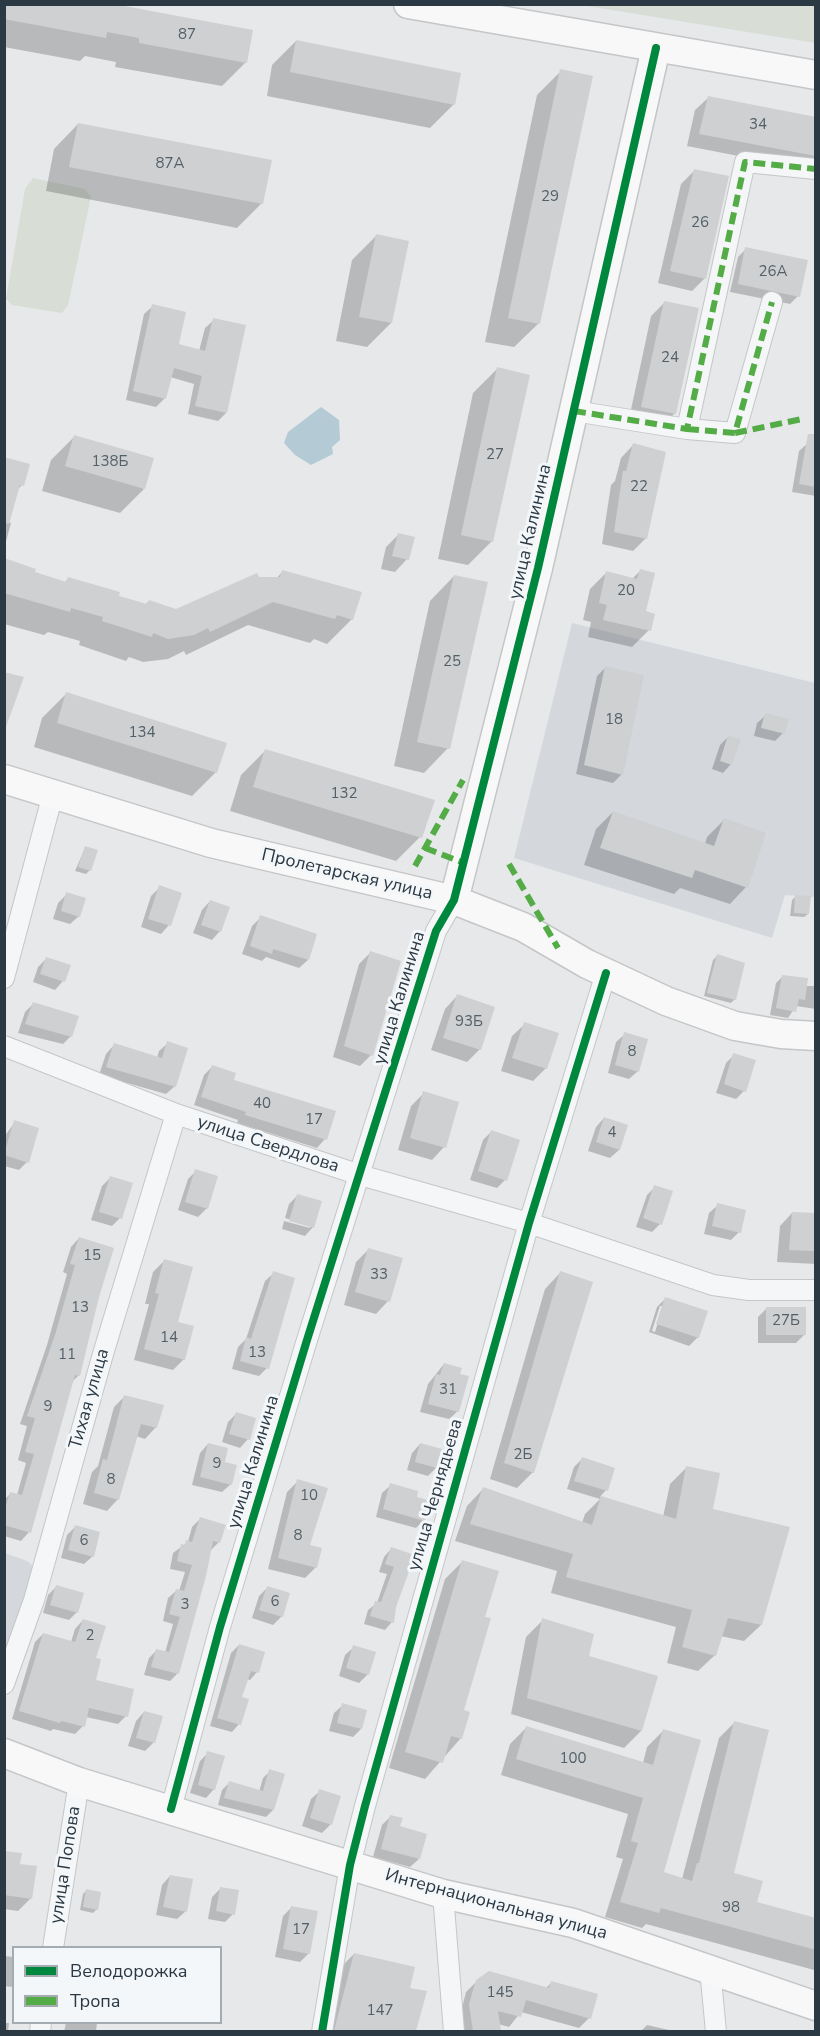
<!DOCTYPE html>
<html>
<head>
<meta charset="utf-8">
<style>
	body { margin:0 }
	#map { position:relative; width:820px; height:2036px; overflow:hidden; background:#e6e8ea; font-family:"Nunito Sans",sans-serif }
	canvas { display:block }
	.frame { position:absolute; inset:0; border:6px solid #2b3944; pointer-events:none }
	.legend { position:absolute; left:12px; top:1946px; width:210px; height:78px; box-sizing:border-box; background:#f4f7f9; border:2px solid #a4abb1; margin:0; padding:8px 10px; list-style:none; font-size:18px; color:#2b3944 }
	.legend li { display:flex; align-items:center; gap:12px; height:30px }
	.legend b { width:30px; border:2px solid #a4abb1 }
</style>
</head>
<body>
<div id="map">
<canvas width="820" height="2036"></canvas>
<div class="frame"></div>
<ul class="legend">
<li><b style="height:8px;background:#00873e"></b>Велодорожка</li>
<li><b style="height:8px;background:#54ac47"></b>Тропа</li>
</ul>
</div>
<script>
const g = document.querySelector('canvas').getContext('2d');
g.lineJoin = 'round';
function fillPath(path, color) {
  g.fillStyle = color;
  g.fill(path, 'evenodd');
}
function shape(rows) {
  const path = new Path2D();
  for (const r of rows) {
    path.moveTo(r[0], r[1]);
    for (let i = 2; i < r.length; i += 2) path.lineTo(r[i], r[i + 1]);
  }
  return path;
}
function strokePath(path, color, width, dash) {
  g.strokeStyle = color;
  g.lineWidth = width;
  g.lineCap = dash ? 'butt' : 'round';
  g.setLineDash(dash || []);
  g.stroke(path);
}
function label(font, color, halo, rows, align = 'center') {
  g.font = font + ' "Nunito Sans",sans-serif';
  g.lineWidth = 6;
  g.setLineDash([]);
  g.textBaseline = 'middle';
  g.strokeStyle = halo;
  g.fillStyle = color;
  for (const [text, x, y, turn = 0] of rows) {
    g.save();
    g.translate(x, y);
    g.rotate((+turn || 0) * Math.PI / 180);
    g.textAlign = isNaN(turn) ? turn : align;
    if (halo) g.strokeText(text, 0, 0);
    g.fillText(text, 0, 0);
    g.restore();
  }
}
fillPath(shape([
	[572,623,815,683,815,897,785,895,772,938,514,858],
	[5,1553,27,1561,35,1568,5,1655]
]), '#d4d8dd');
fillPath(shape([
	[581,5,815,5,815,43],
	[33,178,85,189,91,197,68,305,62,313,12,305,6,299,25,189]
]), '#d8ded6');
fillPath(shape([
	[321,407,339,420,340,440,332,447,333,454,311,465,295,455,284,443,288,432]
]), '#b4cad4');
fillPath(shape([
	[4,4,246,62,222,86,115,67,116,62,85,56,80,61,4,47],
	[296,41,454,104,430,128,267,96,272,65],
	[561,71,539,323,514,347,485,342,537,95],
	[708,98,816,119,816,171,687,146,695,110],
	[78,124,262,203,237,228,46,191,54,149],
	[694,171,705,278,692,291,658,283,681,184],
	[377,235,391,323,367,347,336,341,352,260],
	[746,249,798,296,790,304,730,292,738,257],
	[664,303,675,413,662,426,629,419,651,316],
	[153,306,177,345,199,351,205,328,214,320,226,413,218,421,188,414,194,384,170,377,165,398,156,407,126,400,144,314],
	[497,369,492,541,468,565,438,559,473,393],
	[75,436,144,489,120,513,42,491,51,460],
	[808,443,816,444,816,496,792,492,799,451],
	[633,445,646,538,633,551,602,544,611,485,615,481,621,458],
	[4,458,22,485,16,491,8,521,11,523,4,549],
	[399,534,407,559,395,572,381,569,386,547],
	[4,558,34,570,33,573,64,583,68,579,117,597,145,605,149,601,176,610,258,579,276,579,282,572,352,619,327,644,314,639,310,643,248,625,186,655,184,651,168,659,143,662,129,657,126,661,79,645,80,641,48,632,44,635,4,624],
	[640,571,644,613,649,630,632,647,588,637,591,622,583,620,590,589,607,572,632,579],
	[454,576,448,748,424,773,394,766,430,601],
	[606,667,622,774,613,783,576,774,597,676],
	[66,694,216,772,192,796,34,747,42,718],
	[766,715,783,733,775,741,754,736,757,723],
	[728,737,731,764,723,773,712,769,720,745],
	[265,751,420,837,396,861,230,811,241,775],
	[613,812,705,844,707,837,724,820,746,887,730,904,680,888,674,894,584,865,596,829],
	[85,848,90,870,86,874,75,871],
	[160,887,169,925,161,934,141,927,151,896],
	[67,894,79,916,70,924,53,919,58,903],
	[796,896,808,914,804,917,790,916,792,900],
	[210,901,220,931,212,940,193,933,202,910],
	[261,917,308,960,299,968,266,957,262,961,242,954,252,926],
	[370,953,371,1055,360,1066,333,1057,359,964],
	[717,956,735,999,731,1003,704,996,713,960],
	[47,958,63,981,55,990,33,982,38,967],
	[783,976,805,986,816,986,816,1009,796,1006,788,1018,770,1015,776,983],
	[457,996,480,1049,467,1062,431,1050,445,1009],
	[33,1004,71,1036,63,1044,18,1033,25,1012],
	[525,1024,546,1068,533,1081,501,1071,512,1036],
	[625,1034,638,1071,629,1079,608,1073,616,1042],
	[168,1043,175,1086,166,1094,99,1075,106,1054,114,1045,157,1058,159,1051],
	[734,1055,744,1091,736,1099,716,1093,726,1063],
	[212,1067,232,1081,325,1139,317,1148,237,1123,238,1120,194,1105,204,1075],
	[424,1093,444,1147,432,1160,398,1150,411,1106],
	[604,1118,626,1126,619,1150,610,1158,588,1151,596,1127],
	[15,1122,27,1162,19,1170,4,1166,4,1137],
	[491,1132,505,1180,497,1188,470,1180,483,1140],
	[196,1171,207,1208,198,1217,178,1210,188,1179],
	[110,1178,120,1218,112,1226,91,1220,102,1186],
	[655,1187,660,1224,652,1232,636,1227,647,1195],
	[298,1195,313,1227,305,1236,282,1229,284,1221,310,1228,310,1225,285,1218,289,1204],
	[718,1205,739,1232,731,1240,704,1234,709,1213],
	[792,1213,816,1215,816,1264,777,1262,780,1226],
	[79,1238,97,1297,79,1375,71,1383,29,1532,21,1541,4,1536,4,1500,11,1493,17,1495,26,1463,18,1460,27,1426,20,1424,47,1345,67,1274,63,1272,71,1247],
	[369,1249,388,1301,376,1314,344,1305,356,1262],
	[164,1261,184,1359,173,1370,134,1360,149,1304,145,1304,153,1272],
	[274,1273,267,1368,259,1376,232,1369,238,1347,246,1339,265,1281],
	[560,1273,533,1472,517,1488,490,1479,545,1289],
	[665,1299,698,1337,689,1346,649,1332,657,1307],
	[660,1306,663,1306,655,1332,652,1331],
	[766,1309,805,1334,796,1343,758,1343,758,1317],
	[444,1364,458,1411,449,1419,420,1412,428,1384],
	[125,1396,156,1427,145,1439,136,1436,118,1499,107,1511,83,1504,92,1472,98,1466,114,1407],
	[236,1414,248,1439,240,1448,222,1442,228,1422],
	[208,1444,224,1463,231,1484,222,1492,192,1485,200,1453],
	[420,1444,436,1468,428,1476,407,1470,412,1453],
	[582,1459,606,1490,600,1497,663,1517,670,1484,686,1468,711,1510,761,1625,744,1641,720,1636,715,1655,698,1671,667,1663,676,1627,551,1593,557,1571,455,1541,467,1506,483,1489,582,1523,585,1514,600,1499,567,1489,574,1467],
	[298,1481,308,1546,316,1567,305,1578,268,1569,287,1492],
	[391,1485,415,1498,424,1520,416,1528,376,1517,382,1493],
	[200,1519,219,1542,211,1550,177,1674,170,1681,144,1675,149,1658,157,1650,165,1653,173,1624,163,1621,168,1598,176,1591,179,1591,185,1572,170,1569,173,1553,188,1542,192,1527],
	[75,1527,93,1556,84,1564,61,1558,67,1535],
	[391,1549,413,1556,395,1606,392,1622,385,1630,364,1624,368,1610,377,1603,387,1574,379,1572,384,1557],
	[462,1562,483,1618,462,1711,461,1738,425,1779,389,1768,445,1579],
	[56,1587,77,1612,69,1620,43,1613,48,1595],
	[267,1588,288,1594,281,1617,273,1625,252,1618,259,1596],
	[83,1620,94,1659,94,1681,126,1716,118,1724,86,1717,83,1726,75,1734,53,1729,51,1731,12,1719,35,1642,43,1634,71,1642,75,1629],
	[543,1620,587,1657,656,1677,641,1731,624,1748,511,1714,526,1637],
	[239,1645,257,1672,250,1680,247,1679,240,1698,239,1724,232,1732,210,1726,231,1653],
	[354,1647,368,1674,359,1683,339,1676,345,1655],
	[343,1705,361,1729,353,1737,329,1731,334,1713],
	[144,1712,154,1742,145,1751,128,1746,136,1721],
	[735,1722,732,1874,755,1903,816,1920,814,1970,646,1924,642,1928,605,1917,623,1859,616,1857,628,1814,501,1775,510,1744,526,1728,643,1763,647,1747,663,1731,662,1873,682,1879,719,1738],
	[208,1753,214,1789,206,1798,190,1793,200,1761],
	[270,1771,273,1810,266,1817,218,1805,222,1790,229,1783,259,1792,263,1778],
	[320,1791,339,1797,330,1825,322,1833,302,1826,311,1799],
	[390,1817,419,1859,410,1867,373,1857,382,1825],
	[4,1852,19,1865,31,1898,18,1911,4,1909],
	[170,1876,186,1911,177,1919,156,1915,162,1885],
	[221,1888,233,1914,225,1922,208,1919,212,1897],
	[86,1891,97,1909,93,1913,80,1910,83,1894],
	[291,1908,309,1953,300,1962,275,1957,283,1916],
	[354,1954,408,1989,425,1993,414,2032,323,2032,337,1971],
	[4,1956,14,1957,14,1984,11,1987,4,1986],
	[477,1981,545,1989,552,1982,589,2018,579,2028,521,2012,509,2027,498,2024,499,2032,461,2032,460,2016,466,1992],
	[66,2022,97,2022,96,2032,64,2032],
	[4,2023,9,2023,8,2032,4,2032],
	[647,2025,669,2030,669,2032,640,2032]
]), '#0003');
fillPath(shape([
	[4,4,114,4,253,30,247,63,139,43,139,38,107,32,106,38,4,19],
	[296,40,461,73,455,105,290,72],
	[560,69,593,76,540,324,508,318],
	[708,96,816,117,816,156,699,134],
	[78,123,272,160,263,204,69,167],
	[694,169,729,176,706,279,670,271],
	[376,234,409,241,392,323,359,317],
	[745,247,808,260,800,297,738,284],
	[664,301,699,308,676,414,641,407],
	[152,304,186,312,179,344,205,351,213,318,246,325,227,413,195,406,202,376,174,368,166,399,133,391],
	[497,367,530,375,493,542,461,535],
	[808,434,816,434,816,487,799,484],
	[74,435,154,458,145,489,65,466],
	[633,443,666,452,647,539,614,532,623,471,626,471],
	[4,457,30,464,24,486,20,485,9,524,4,523],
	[398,533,415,537,409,560,392,556],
	[4,558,36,569,35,572,66,582,68,577,120,592,119,596,147,604,149,600,176,609,257,573,259,577,280,577,282,570,362,592,353,620,337,615,335,619,273,602,210,632,208,628,194,635,168,639,153,633,152,637,102,621,103,617,71,608,70,612,4,593],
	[640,569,655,573,646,611,655,614,651,631,603,620,607,605,599,603,606,571,637,579],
	[454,575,488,582,450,749,417,742],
	[605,666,644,675,623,775,584,765],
	[4,672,24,677,6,727,4,726],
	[66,692,227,743,217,773,57,723],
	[765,713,789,719,785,734,761,728],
	[728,735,741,739,732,765,720,761],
	[265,749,435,800,422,838,253,787],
	[613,811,714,846,724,818,766,833,748,888,695,870,692,878,600,848],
	[85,846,98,850,91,871,78,867],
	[159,885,182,893,171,926,148,919],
	[66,892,86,898,80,917,61,911],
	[795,895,811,896,809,914,794,913],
	[210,900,230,907,221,932,201,925],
	[260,915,317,934,309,960,273,949,272,954,250,946],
	[370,951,401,961,373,1056,344,1046],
	[717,954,745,963,736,1000,707,993],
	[46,957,71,965,65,982,40,974],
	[782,975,808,978,805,1000,799,999,796,1012,776,1008],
	[457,994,495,1007,481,1050,443,1038],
	[33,1002,79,1016,72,1037,25,1024],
	[524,1022,559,1033,547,1069,512,1058],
	[624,1032,648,1039,639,1072,615,1065],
	[167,1041,188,1048,176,1087,106,1067,114,1043,162,1058],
	[733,1053,756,1060,746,1092,724,1084],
	[212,1065,236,1073,234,1080,336,1111,327,1140,245,1115,246,1112,201,1097],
	[423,1091,459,1102,446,1148,410,1138],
	[604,1117,628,1125,620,1150,596,1142],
	[14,1120,39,1128,29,1163,4,1155],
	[491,1130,520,1140,507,1181,478,1171],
	[195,1169,218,1176,208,1209,185,1202],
	[110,1176,133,1183,122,1219,99,1212],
	[654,1185,673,1191,662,1225,643,1218],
	[297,1194,322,1201,314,1228,289,1221],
	[717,1203,746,1210,741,1233,712,1226],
	[792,1212,816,1213,816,1251,789,1250],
	[79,1237,114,1248,99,1297,80,1376,75,1375,31,1533,4,1525,4,1512,10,1492,22,1495,34,1454,25,1452,35,1418,27,1416,55,1335,75,1265,70,1264],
	[368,1248,403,1258,390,1302,355,1292],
	[164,1259,193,1267,178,1322,194,1326,185,1360,144,1349,159,1294,155,1293],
	[273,1271,295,1278,269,1369,240,1361,246,1337,251,1339],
	[560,1271,593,1282,534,1473,504,1463],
	[665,1297,708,1311,699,1338,656,1324],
	[766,1307,806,1307,806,1335,766,1335],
	[444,1363,462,1368,460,1374,469,1376,459,1412,428,1404,436,1374,440,1375],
	[124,1395,164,1405,157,1428,141,1424,119,1500,94,1493,103,1459,107,1460],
	[236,1412,256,1418,250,1440,229,1434],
	[208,1443,228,1448,225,1462,237,1465,232,1485,200,1477],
	[420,1443,442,1449,437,1468,415,1462],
	[582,1457,615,1468,608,1491,574,1481],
	[686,1466,720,1473,713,1509,790,1527,762,1625,728,1618,716,1656,682,1647,692,1610,566,1577,573,1554,470,1524,483,1487,592,1525,601,1496,676,1519],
	[297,1479,328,1488,310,1545,322,1548,317,1568,278,1558],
	[390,1483,418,1491,417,1497,431,1501,425,1521,383,1509],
	[200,1517,226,1525,220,1543,213,1541,206,1576,179,1674,151,1667,156,1649,169,1652,180,1617,169,1614,176,1589,184,1591,192,1565,177,1561,181,1544,185,1545,186,1540,192,1542],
	[75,1525,100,1532,94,1557,68,1550],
	[391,1547,415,1555,396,1607,394,1623,370,1616,375,1601,381,1602,394,1567,385,1564],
	[462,1560,499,1571,485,1617,491,1618,464,1710,470,1712,462,1739,451,1736,443,1763,405,1752],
	[56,1585,84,1593,78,1613,50,1605],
	[267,1586,290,1593,283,1617,259,1610],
	[542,1618,594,1634,589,1656,658,1676,642,1731,527,1698],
	[83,1619,106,1626,96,1658,101,1659,96,1680,134,1689,128,1717,89,1708,85,1727,61,1721,60,1723,19,1711,43,1633,75,1642],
	[239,1644,265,1652,259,1673,251,1671,242,1697,249,1699,241,1725,217,1718],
	[353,1645,376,1652,369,1675,346,1668],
	[342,1703,367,1710,362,1729,337,1723],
	[144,1711,163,1716,155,1743,136,1738],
	[734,1721,769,1730,734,1873,763,1881,757,1902,816,1918,816,1950,661,1908,659,1913,620,1902,638,1843,631,1841,643,1798,516,1759,526,1726,653,1765,663,1729,701,1740,664,1872,692,1881,697,1863,699,1863],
	[207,1751,225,1756,215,1790,198,1785],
	[269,1769,285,1774,274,1810,224,1798,229,1781,263,1791],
	[319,1789,341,1796,332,1825,310,1818],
	[390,1815,403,1818,400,1826,427,1834,420,1859,381,1849],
	[4,1851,22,1853,20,1864,37,1866,32,1899,4,1895],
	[170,1875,193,1879,187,1912,163,1907],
	[220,1887,239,1890,235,1915,216,1911],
	[86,1889,101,1892,98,1910,83,1907],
	[291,1906,318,1911,310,1954,283,1949],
	[354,1953,415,1967,410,1988,427,1991,416,2031,334,2031],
	[489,1971,549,1988,551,1981,598,1994,591,2019,526,2000,521,2017,498,2011,501,2031,473,2031,469,2004,476,1980]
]), '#ced0d2');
const street = shape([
	[574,411,687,429,745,162,816,169],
	[687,429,735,433,772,302],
	[4,978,53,794],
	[4,1046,176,1114,360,1175,529,1223,713,1285,749,1290,816,1290],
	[4,1684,34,1600,103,1354,176,1114],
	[171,1809,220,1627,307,1340,436,931,454,900],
	[443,1894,454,2032],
	[53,1948,79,1782],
	[710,1969,716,2032],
	[40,2032,41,2022],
	[322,2032,350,1865,365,1806,529,1223,606,973]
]);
const secondary = shape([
	[408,4,816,75],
	[4,779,211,843,454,900,523,927,587,964,666,1001,735,1026,781,1034,816,1036],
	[454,900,538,568,656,48],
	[4,1753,79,1782,443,1894,573,1923,816,2006]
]);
strokePath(street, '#c4c6c8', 22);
strokePath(secondary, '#c4c6c8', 31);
strokePath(street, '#f5f6f7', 20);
strokePath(secondary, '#f8f8f8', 28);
strokePath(shape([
	[574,411,687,429,745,162,816,169],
	[687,429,735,433,772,302],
	[735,433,802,419],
	[425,848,464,863],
	[509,864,558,948],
	[415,866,463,780]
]), '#54ac47', 6, [12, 6]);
strokePath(shape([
	[171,1809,220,1627,307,1340,436,931,454,900,538,568,656,48],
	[322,2032,350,1865,365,1806,529,1223,606,973]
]), '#00873e', 8);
label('15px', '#546068', null, [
	["87",187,35],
	["34",758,125],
	["87А",170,164],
	["29",550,197],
	["26",700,223],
	["26А",773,272],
	["24",670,358],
	["27",495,455],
	["138Б",110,462],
	["22",639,487],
	["20",626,591],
	["25",452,662],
	["18",614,720],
	["134",142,733],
	["132",344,794],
	["93Б",469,1022],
	["8",632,1052],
	["40",262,1104],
	["17",314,1120],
	["4",612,1133],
	["15",92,1256],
	["33",379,1275],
	["13",80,1308],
	["27Б",786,1321],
	["14",169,1338],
	["13",257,1353],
	["11",67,1355],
	["31",448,1390],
	["9",48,1407],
	["2Б",523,1455],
	["9",217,1464],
	["8",111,1480],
	["10",309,1496],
	["8",298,1536],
	["6",84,1541],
	["6",275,1602],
	["3",185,1605],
	["2",90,1636],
	["100",573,1759],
	["98",731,1908],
	["17",301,1930],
	["145",500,1993],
	["147",380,2011]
]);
label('18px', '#2b3944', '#f4f7f9', [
	["улица Калинина",531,532,-77],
	["Пролетарская улица",347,875,13],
	["улица Калинина",400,998,-73],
	["улица Свердлова",268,1145,18],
	["Тихая улица",90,1399,-74],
	["улица Калинина",254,1462,-73],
	["улица Чернядьева",436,1495,-74],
	["улица Попова",66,1865,-81],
	["Интернациональная улица",496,1905,15]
]);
</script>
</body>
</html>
